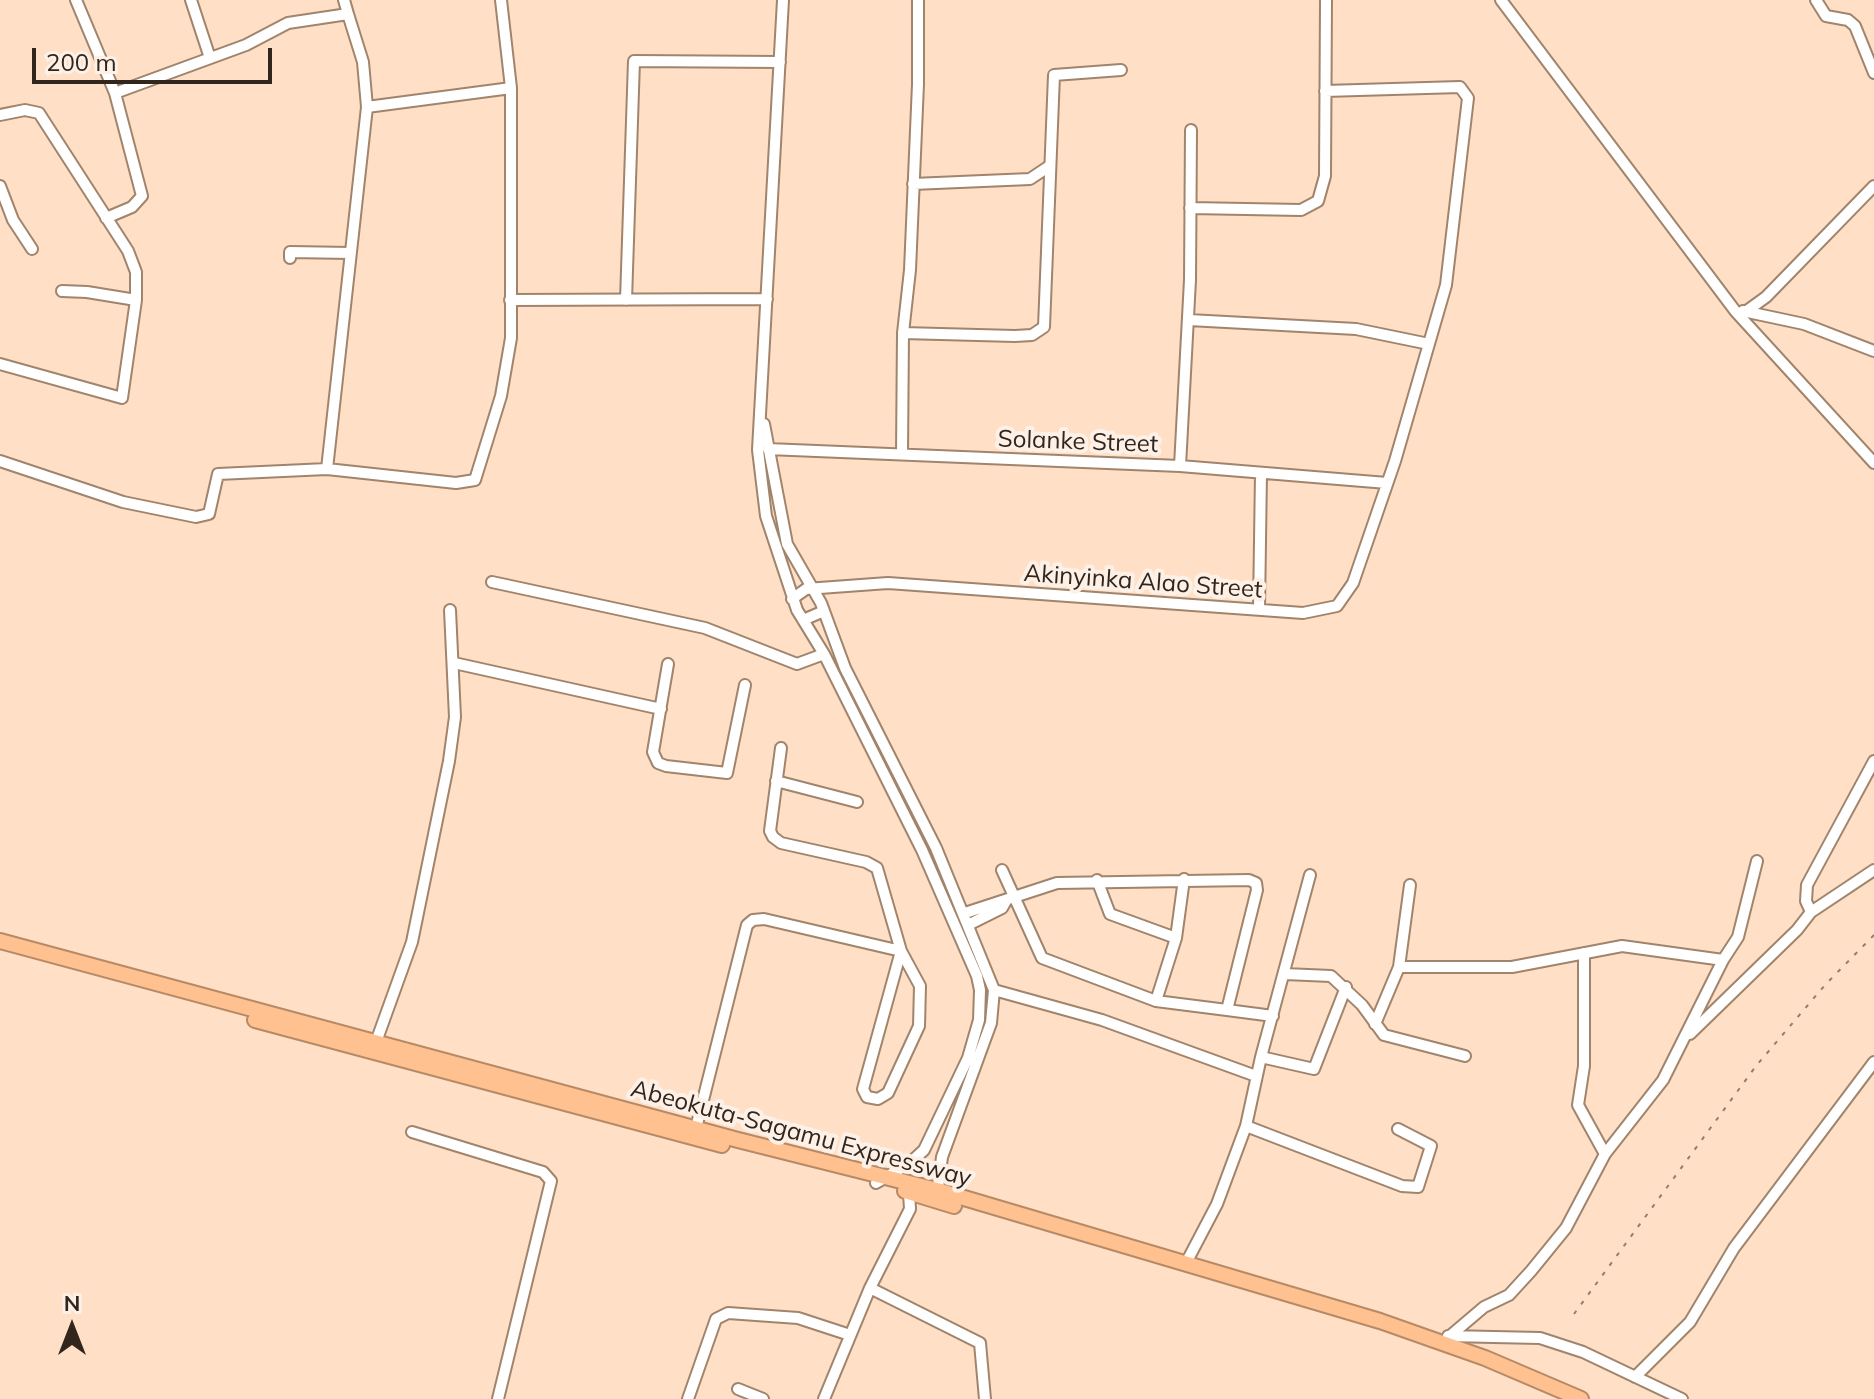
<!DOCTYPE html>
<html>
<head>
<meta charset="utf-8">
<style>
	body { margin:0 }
	#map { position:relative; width:1874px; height:1399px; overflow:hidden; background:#ffdfc5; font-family:Mulish,sans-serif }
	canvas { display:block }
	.north { position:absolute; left:32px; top:1287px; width:80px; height:80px; -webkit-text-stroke:6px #fdf0e6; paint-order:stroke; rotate:0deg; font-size:22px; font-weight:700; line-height:32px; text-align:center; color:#31251c }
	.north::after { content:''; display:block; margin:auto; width:28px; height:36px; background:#31251c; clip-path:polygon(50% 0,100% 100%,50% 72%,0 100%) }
	.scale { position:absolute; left:32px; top:48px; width:240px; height:36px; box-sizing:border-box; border:4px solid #31251c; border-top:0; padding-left:10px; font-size:24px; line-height:28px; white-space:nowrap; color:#31251c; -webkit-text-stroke:6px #fdf0e6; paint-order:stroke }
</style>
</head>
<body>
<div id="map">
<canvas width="1874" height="1399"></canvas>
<div class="north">N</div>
<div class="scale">200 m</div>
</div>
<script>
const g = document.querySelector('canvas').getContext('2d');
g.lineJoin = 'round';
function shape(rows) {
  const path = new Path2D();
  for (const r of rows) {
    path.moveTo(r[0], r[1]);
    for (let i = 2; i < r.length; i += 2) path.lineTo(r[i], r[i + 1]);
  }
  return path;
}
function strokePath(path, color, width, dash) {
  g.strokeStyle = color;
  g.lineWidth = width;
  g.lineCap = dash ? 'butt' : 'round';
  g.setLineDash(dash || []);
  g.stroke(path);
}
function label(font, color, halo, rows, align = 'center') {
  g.font = font + ' Mulish,sans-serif';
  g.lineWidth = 8;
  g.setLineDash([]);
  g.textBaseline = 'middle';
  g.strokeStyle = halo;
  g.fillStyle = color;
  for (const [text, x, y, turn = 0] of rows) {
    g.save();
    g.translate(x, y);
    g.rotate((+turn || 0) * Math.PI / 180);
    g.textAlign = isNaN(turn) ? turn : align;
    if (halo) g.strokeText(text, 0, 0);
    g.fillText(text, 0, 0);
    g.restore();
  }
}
const minor = shape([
	[76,0,115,93,142,196,132,207,106,218],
	[191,0,210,58],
	[344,0,348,14],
	[501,0,511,88],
	[783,0,758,450,766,516,797,610,824,654,922,850,977,976,980,990,979,1020,968,1058,924,1150,910,1163,876,1183],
	[1501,0,1736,312,1874,463],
	[1816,0,1826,16,1848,20,1855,26,1874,73],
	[0,115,25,110,39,113,128,251,136,272,136,300,122,398,0,364],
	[913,184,1030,179,1048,167],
	[0,186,13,220,32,249],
	[1190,208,1301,210,1318,201,1325,176,1326,0],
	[290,258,290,252,351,253],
	[62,291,87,292,136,300],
	[510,300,767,299],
	[626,300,634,61,780,62],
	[1748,310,1766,297,1874,186],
	[1743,311,1804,324,1874,351],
	[1189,320,1356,329,1429,344],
	[903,333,1015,336,1032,335,1044,327,1054,75,1121,70],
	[764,424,787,544,821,603,845,668,936,848,994,990,991,1023,942,1157,937,1194],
	[768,449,1180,466,1387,483],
	[902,454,903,333,910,270,918,84,918,0],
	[0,461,123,502,196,517,209,514,218,474,327,469,367,107,363,62,348,14,288,23,246,45,115,93],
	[1180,466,1190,280,1191,130],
	[327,469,456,483,475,480,501,396,511,338,511,88,367,107],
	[492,582,705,628,797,664,824,654],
	[792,599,806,589,888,583,1303,613,1337,606,1353,583,1395,461,1446,285,1468,98,1460,87,1325,91],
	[1259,609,1261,473],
	[803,620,824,611],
	[454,663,661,709],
	[668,664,653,752,658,763,666,766,727,773,745,685],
	[776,781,857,802],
	[1002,870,1042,958,1156,1001,1227,1010],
	[1097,880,1110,914,1176,938],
	[1811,912,1874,870],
	[965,913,1057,883,1249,880,1256,883,1257,890,1227,1010,1273,1016],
	[970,924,1002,908,1006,901],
	[1584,953,1584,1066,1578,1105,1605,1154],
	[1399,967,1512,967,1622,946,1723,960],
	[1285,974,1331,976,1362,1005,1384,1035,1465,1056],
	[994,990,1102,1020,1256,1076],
	[1156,1001,1176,938,1184,879],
	[1375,1024,1399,967,1410,885],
	[1690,1034,1797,930,1811,912,1806,901,1807,885,1874,761],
	[376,1042,412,942,449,761,455,717,450,610],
	[1261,1057,1314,1069,1346,987],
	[1246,1126,1402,1186,1418,1187,1431,1146,1398,1129],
	[696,1128,747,925,753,920,764,919,901,951,920,986,919,1026,888,1093,878,1099,867,1097,863,1089,901,951,877,868,866,862,781,843,773,837,770,831,781,748],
	[412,1132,543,1172,551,1181,498,1399],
	[1185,1265,1217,1204,1246,1126,1261,1057,1310,875],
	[870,1288,980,1343,985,1399],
	[1451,1335,1484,1307,1509,1295,1531,1271,1566,1228,1605,1154,1663,1080,1723,960,1738,937,1757,861],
	[1448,1336,1540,1338,1583,1352,1682,1399],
	[1635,1377,1690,1322,1734,1248,1874,1062],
	[738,1389,763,1399],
	[688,1399,716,1319,728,1313,798,1318,850,1335],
	[824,1399,870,1288,910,1209,909,1193]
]);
const highway = shape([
	[0,941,738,1140,937,1190,1380,1321,1485,1358,1581,1399],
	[255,1020,722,1145],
	[905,1191,954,1206]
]);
strokePath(minor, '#a1846c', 14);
strokePath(highway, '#b78a67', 18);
strokePath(minor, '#fff', 10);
strokePath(highway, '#ffc18f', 14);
strokePath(shape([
	[1574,1314,1756,1066,1825,985,1874,935]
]), '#937d6c', 2, [4, 8]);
label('24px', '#31251c', '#fdf0e6', [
	["Solanke Street",1078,442,2],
	["Akinyinka Alao Street",1143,582,4],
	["Abeokuta-Sagamu Expressway",801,1134,15]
]);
</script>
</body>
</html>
